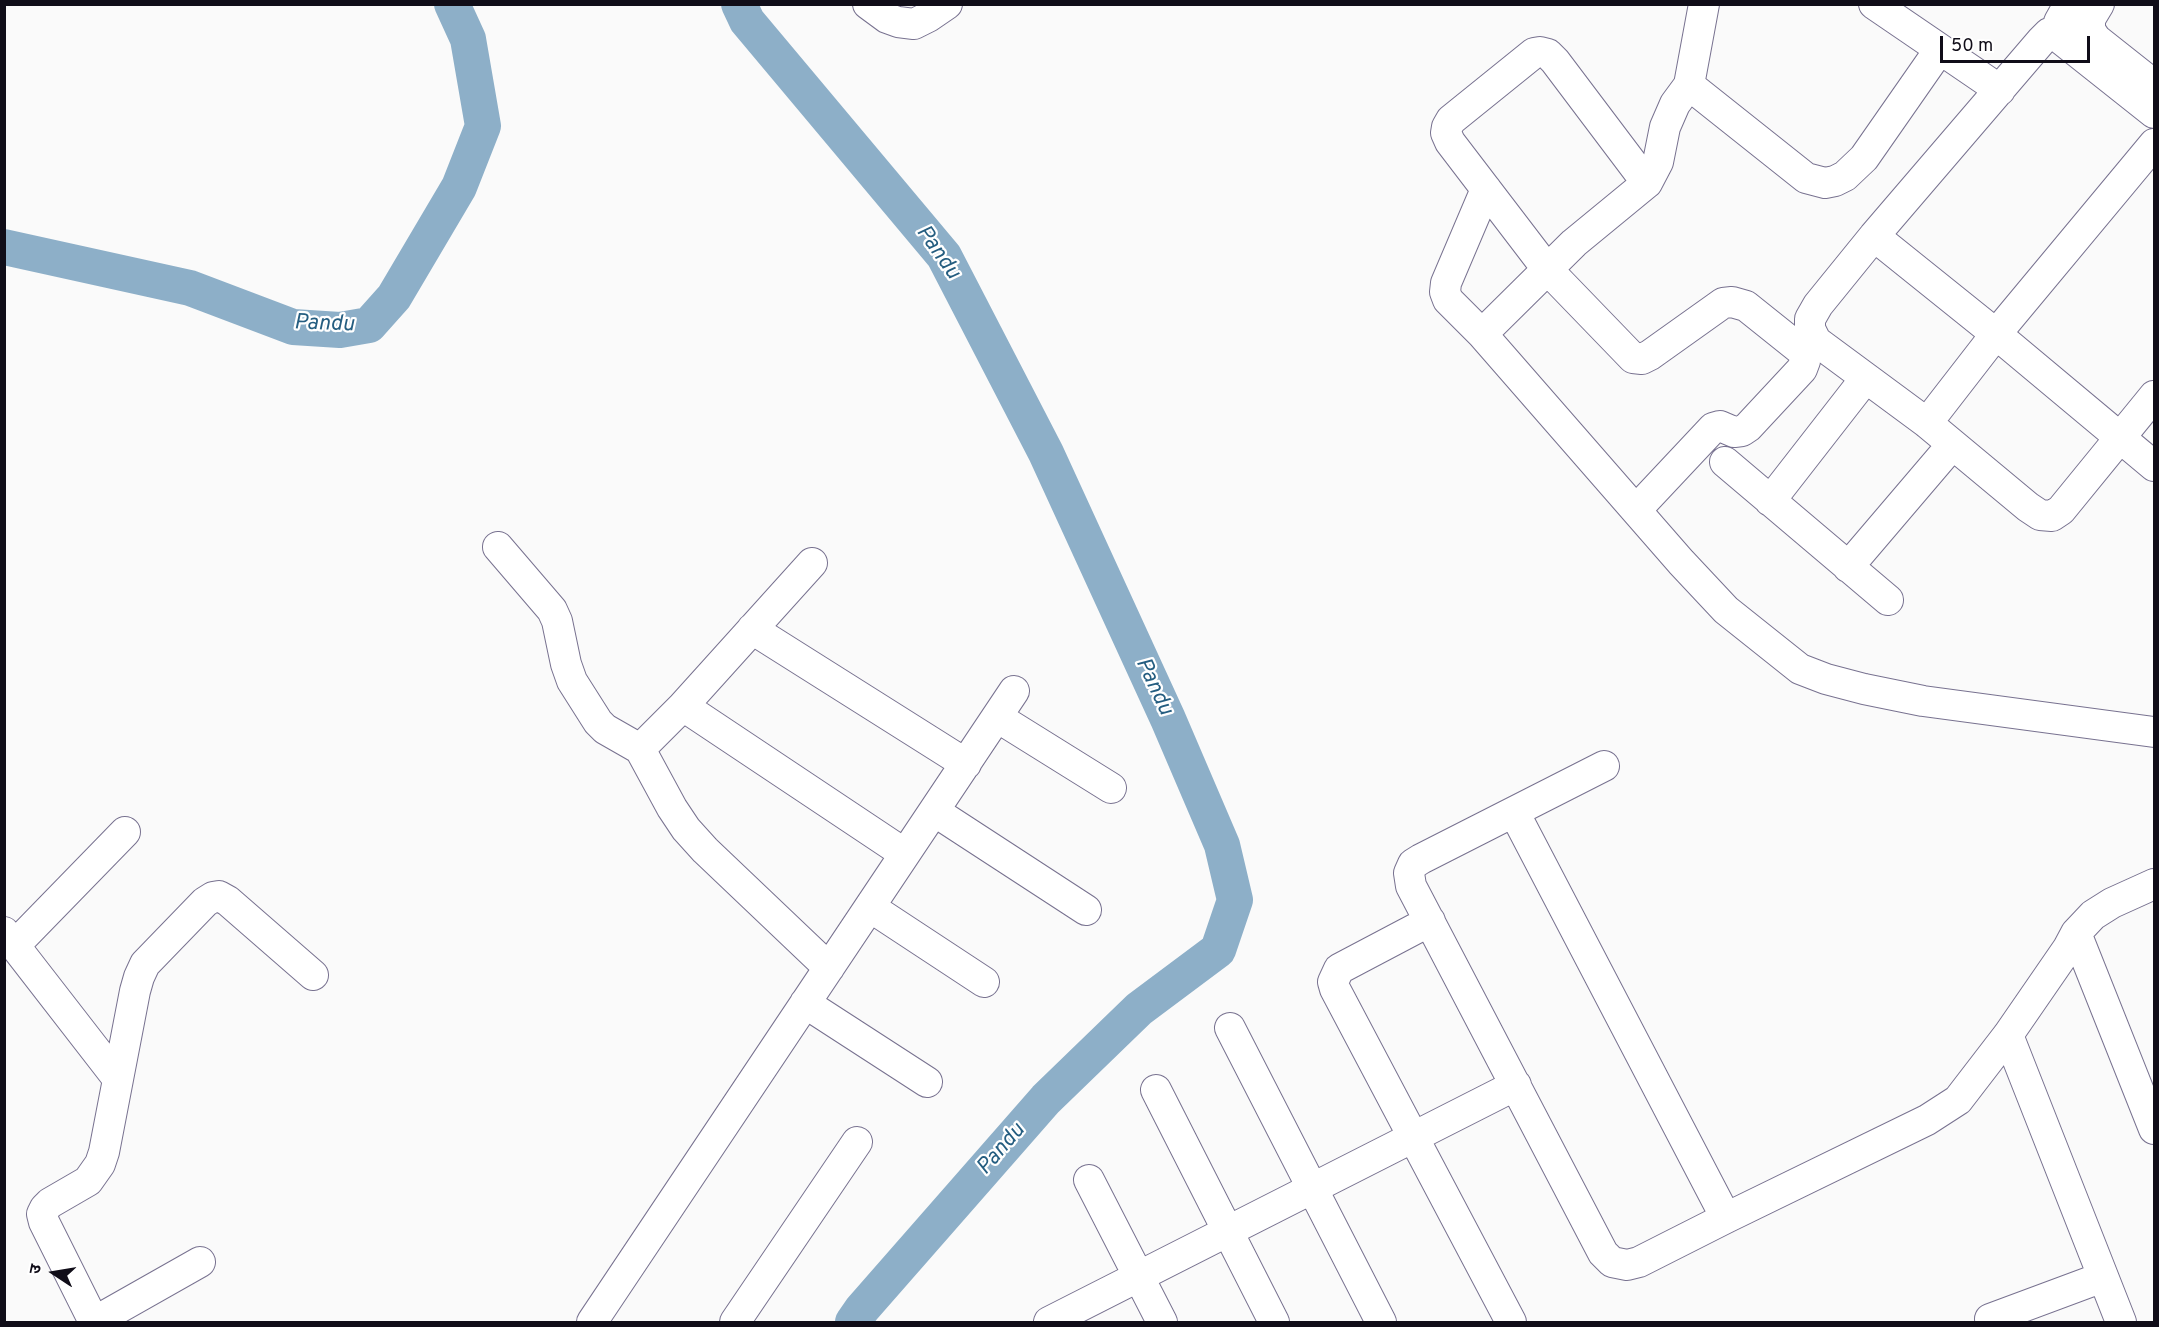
<!DOCTYPE html>
<html>
<head>
<meta charset="utf-8">
<style>
	body { margin:0 }
	#map { position:relative; width:2159px; height:1327px; overflow:hidden; background:#fafafa; font-family:Overpass,"Noto Sans Devanagari",sans-serif }
	canvas { display:block }
	.frame { position:absolute; inset:0; border:6px solid #100d18; pointer-events:none }
	.north { position:absolute; left:24px; top:1243px; width:60px; height:60px; -webkit-text-stroke:4px #fff; paint-order:stroke; rotate:282deg; font-size:16px; font-weight:700; line-height:24px; text-align:center; color:#100d18 }
	.north::after { content:''; display:block; margin:auto; width:21px; height:27px; background:#100d18; clip-path:polygon(50% 0,100% 100%,50% 72%,0 100%) }
	.scale { position:absolute; left:1940px; top:36px; width:150px; height:27px; box-sizing:border-box; border:3px solid #100d18; border-top:0; padding-left:8px; font-size:18px; line-height:21px; white-space:nowrap; color:#100d18; -webkit-text-stroke:4px #fff; paint-order:stroke }
</style>
</head>
<body>
<div id="map">
<canvas width="2159" height="1327"></canvas>
<div class="frame"></div>
<div class="north">उ</div>
<div class="scale">50 m</div>
</div>
<script>
const g = document.querySelector('canvas').getContext('2d');
g.lineJoin = 'round';
function shape(rows) {
  const path = new Path2D();
  for (const r of rows) {
    path.moveTo(r[0], r[1]);
    for (let i = 2; i < r.length; i += 2) path.lineTo(r[i], r[i + 1]);
  }
  return path;
}
function strokePath(path, color, width, dash) {
  g.strokeStyle = color;
  g.lineWidth = width;
  g.lineCap = dash ? 'butt' : 'round';
  g.setLineDash(dash || []);
  g.stroke(path);
}
function label(font, color, halo, rows, align = 'center') {
  g.font = font + ' Overpass,sans-serif';
  g.lineWidth = 4.5;
  g.setLineDash([]);
  g.textBaseline = 'middle';
  g.strokeStyle = halo;
  g.fillStyle = color;
  for (const [text, x, y, turn = 0] of rows) {
    g.save();
    g.translate(x, y);
    g.rotate((+turn || 0) * Math.PI / 180);
    g.textAlign = isNaN(turn) ? turn : align;
    if (halo) g.strokeText(text, 0, 0);
    g.fillText(text, 0, 0);
    g.restore();
  }
}
strokePath(shape([
	[739,4,747,21,944,256,1046,453,1168,719,1222,845,1235,900,1218,950,1139,1009,1046,1099,862,1309,853,1322],
	[4,247,190,288,293,327,340,330,369,325,394,297,459,187,483,126,468,39,452,4]
]), '#8dafc8', 36);
const minor = shape([
	[868,4,887,18,898,22,914,24,928,17,947,4],
	[1704,4,1689,85,1675,104,1665,127,1658,162,1647,183,1574,243,1482,334,1681,562,1726,610,1800,669,1826,679,1864,689,1923,701,2154,732],
	[1874,4,2000,90],
	[2069,4,2059,22,2062,40,2154,113],
	[2099,4,2090,19,2090,30,2096,39,2154,85],
	[2090,30,2059,30,2049,33,2042,40,1874,236,1818,305,1810,319,1810,329,1816,341,1927,423,2028,507,2040,515,2052,516,2061,510,2154,396],
	[1689,85,1806,178,1825,183,1835,181,1845,176,1864,158,1940,49],
	[1874,236,1996,334,2154,466],
	[1482,334,1448,300,1445,292,1446,283,1486,189],
	[1927,423,1996,334,2154,144],
	[1725,462,1888,600],
	[1770,501,1865,379],
	[1636,510,1713,428,1720,426,1734,432,1742,431,1748,427,1802,369,1805,361,1804,355,1801,350,1746,306,1732,302,1723,303,1650,355,1642,359,1633,358,1547,269,1450,142,1446,133,1447,127,1451,120,1534,53,1540,52,1548,54,1555,61,1647,183],
	[498,547,552,610,557,621,566,664,572,681,598,722,605,729,640,749],
	[812,563,683,706,905,854],
	[1848,567,1952,445],
	[752,629,966,764],
	[683,706,640,749,672,808,686,829,705,850,829,968],
	[997,717,1111,788],
	[1604,766,1421,859,1413,864,1409,873,1411,886,1603,1253,1612,1262,1627,1265,1639,1262,1726,1218,1927,1120,1958,1100,2008,1035,2068,948,2076,933,2093,915,2112,903,2154,884],
	[934,811,1086,910],
	[1514,812,1726,1218],
	[870,907,984,982],
	[1430,921,1339,969,1333,982,1335,989,1511,1322],
	[4,932,118,1079],
	[2076,933,2154,1129],
	[15,945,125,832],
	[805,1003,927,1082],
	[1230,1028,1381,1322],
	[2008,1035,2121,1322],
	[1156,1090,1274,1322],
	[1089,1180,1162,1322],
	[1990,1319,2103,1277],
	[94,1322,44,1222,42,1214,45,1208,50,1203,88,1181,100,1164,104,1152,135,991,139,977,145,964,205,902,213,897,219,896,228,901,313,975],
	[94,1322,200,1262],
	[592,1322,1014,691],
	[735,1322,857,1142],
	[1049,1322,1516,1085]
]);
strokePath(minor, '#787290', 32);
strokePath(minor, '#fff', 30);
label('italic 22px', '#245d80', '#fff', [
	["Pandu",937,253,55],
	["Pandu",324,325,2],
	["Pandu",1153,687,65],
	["Pandu",1002,1150,-49]
]);
</script>
</body>
</html>
